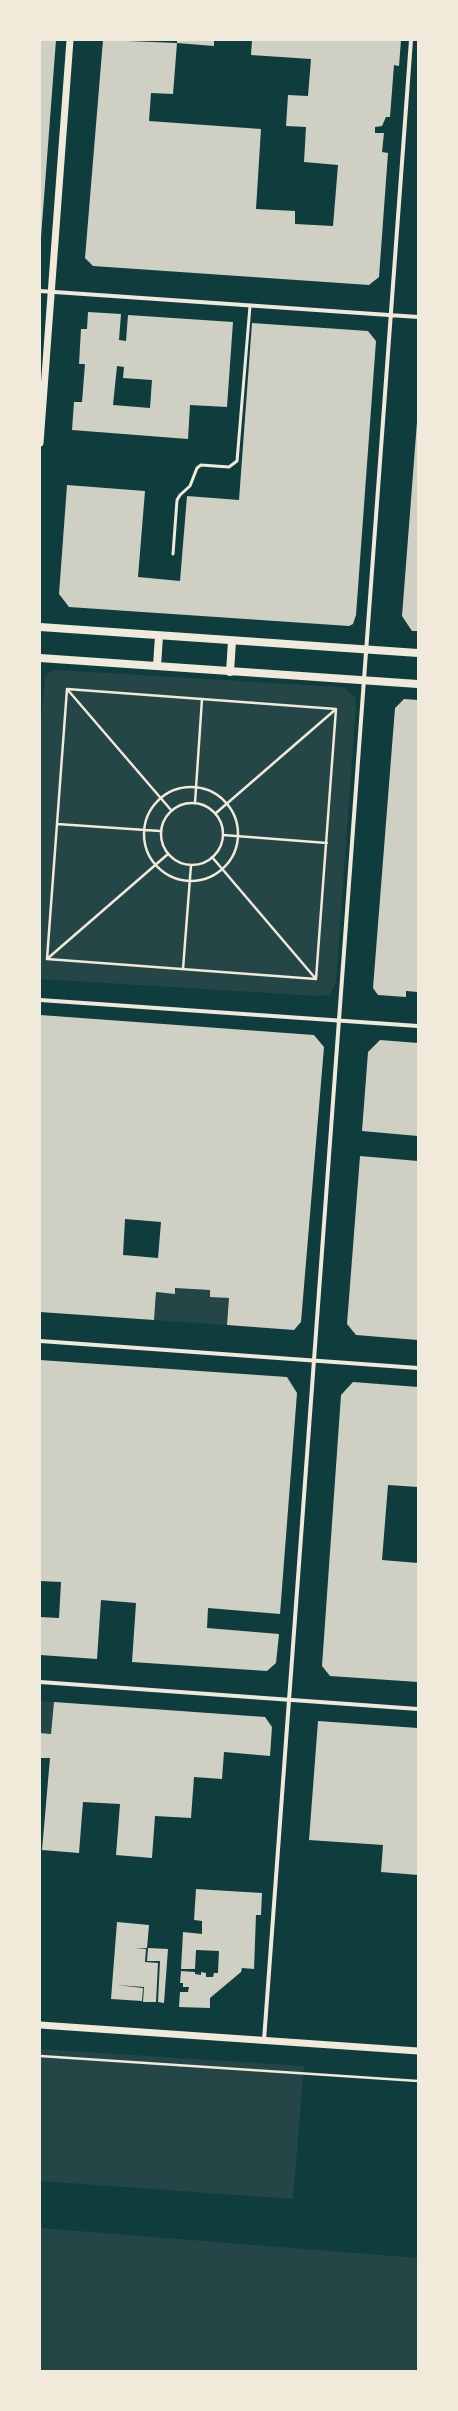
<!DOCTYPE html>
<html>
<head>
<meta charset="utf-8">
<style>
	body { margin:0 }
	#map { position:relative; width:458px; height:2411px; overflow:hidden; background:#0f3d3e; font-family:Spectral,serif }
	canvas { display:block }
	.frame { position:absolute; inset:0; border:41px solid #f1e9da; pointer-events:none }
</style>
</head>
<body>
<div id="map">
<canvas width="458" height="2411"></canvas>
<div class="frame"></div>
</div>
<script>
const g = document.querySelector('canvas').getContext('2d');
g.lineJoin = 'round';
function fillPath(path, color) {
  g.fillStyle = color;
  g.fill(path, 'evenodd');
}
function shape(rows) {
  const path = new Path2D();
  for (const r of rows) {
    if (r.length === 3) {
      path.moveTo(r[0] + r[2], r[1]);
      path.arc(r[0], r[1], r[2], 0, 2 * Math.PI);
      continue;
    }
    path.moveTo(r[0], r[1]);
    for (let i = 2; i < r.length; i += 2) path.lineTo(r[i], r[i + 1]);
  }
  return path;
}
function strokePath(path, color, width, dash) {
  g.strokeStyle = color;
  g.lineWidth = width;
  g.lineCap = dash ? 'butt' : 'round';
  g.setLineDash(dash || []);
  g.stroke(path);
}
fillPath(shape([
	[57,670,340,687,346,689,355,697,356,703,336,982,330,995,318,996,40,979,40,729,45,677,50,672],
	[175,1288,210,1290,210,1297,229,1298,227,1325,154,1320,156,1292,175,1294],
	[40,1701,54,1702,51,1734,40,1733],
	[40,2049,304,2066,293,2199,40,2181],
	[40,2228,418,2258,418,2371,40,2371]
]), '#244646');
fillPath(shape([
	[40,40,56,40,41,237,40,237],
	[103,40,177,43,173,94,151,93,149,121,261,129,256,209,295,211,295,224,333,226,338,165,304,162,306,127,286,126,288,95,308,96,311,59,251,55,252,40,401,40,399,66,394,65,390,117,386,117,382,126,375,127,375,133,384,133,382,152,388,153,379,277,369,285,93,266,85,258],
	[177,40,214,40,214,46,177,43],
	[88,312,121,314,119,340,126,341,128,315,233,322,227,407,190,405,188,439,72,430,74,402,82,402,85,364,79,364,81,329,87,329],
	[117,366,124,367,123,378,152,380,150,408,113,405],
	[252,323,368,331,376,341,356,615,353,624,349,626,69,607,59,594,67,485,145,491,138,577,180,581,187,496,239,500],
	[417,422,418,422,418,631,412,631,402,616],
	[404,699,418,700,418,992,406,991,406,997,378,995,373,988,395,708],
	[40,1015,314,1035,324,1047,301,1322,294,1330,227,1325,229,1298,210,1297,210,1290,175,1288,175,1294,156,1292,154,1320,40,1312],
	[125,1219,161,1222,158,1258,123,1255],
	[380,1040,418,1043,418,1136,362,1131,368,1052],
	[360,1156,418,1161,418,1340,356,1335,347,1324],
	[40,1360,287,1377,297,1393,280,1614,208,1608,207,1628,279,1634,276,1663,267,1671,132,1662,136,1603,101,1600,97,1659,40,1655,40,1617,59,1618,61,1582,40,1581],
	[353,1382,418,1387,418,1487,388,1485,382,1560,418,1563,418,1682,330,1676,322,1666,341,1395],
	[54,1702,265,1717,272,1727,270,1756,224,1752,222,1779,194,1777,191,1818,155,1816,152,1858,116,1855,120,1804,83,1802,79,1853,42,1850,50,1758,40,1758,40,1733,51,1734],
	[318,1721,418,1728,418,1875,381,1872,383,1845,309,1840],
	[196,1889,262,1893,261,1915,256,1915,254,1969,242,1968,241,1972,210,1998,210,2008,179,2007,180,1992,188,1992,189,1987,183,1987,183,1983,180,1983,181,1971,195,1972,195,1974,201,1975,201,1972,206,1973,206,1977,213,1977,214,1973,218,1973,219,1951,196,1950,195,1969,181,1969,183,1932,202,1934,202,1921,194,1920],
	[117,1922,149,1925,147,1948,135,1949,146,1949,145,1962,158,1963,156,2002,143,2002,144,1987,117,1985,143,1988,142,2001,111,1999],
	[148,1948,168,1949,164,2003,158,2002,160,1961,147,1961]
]), '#cfcfc3');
strokePath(shape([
	[67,689,336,709,316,979,47,959,67,689],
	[67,689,171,810],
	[191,834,47],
	[192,834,31],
	[195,803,202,699],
	[216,813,336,709],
	[57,824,160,831],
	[223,835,327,843],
	[212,857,316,979],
	[47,959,168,854],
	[183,969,191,865],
	[40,2056,418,2081]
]), '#f1e9da', 2.5);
strokePath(shape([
	[173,554,177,500,180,495,190,486,197,468,201,465,229,467,237,461,250,306]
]), '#f1e9da', 3);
strokePath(shape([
	[40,291,418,317],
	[40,1000,418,1026],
	[40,1341,418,1368],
	[40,1682,418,1709],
	[264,2040,411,40]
]), '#f1e9da', 4);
strokePath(shape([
	[40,443,70,40],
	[40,2025,418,2051]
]), '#f1e9da', 7);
strokePath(shape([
	[40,627,418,653],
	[40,658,418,684],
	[157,666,159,636],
	[230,672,232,641]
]), '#f1e9da', 8);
</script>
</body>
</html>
